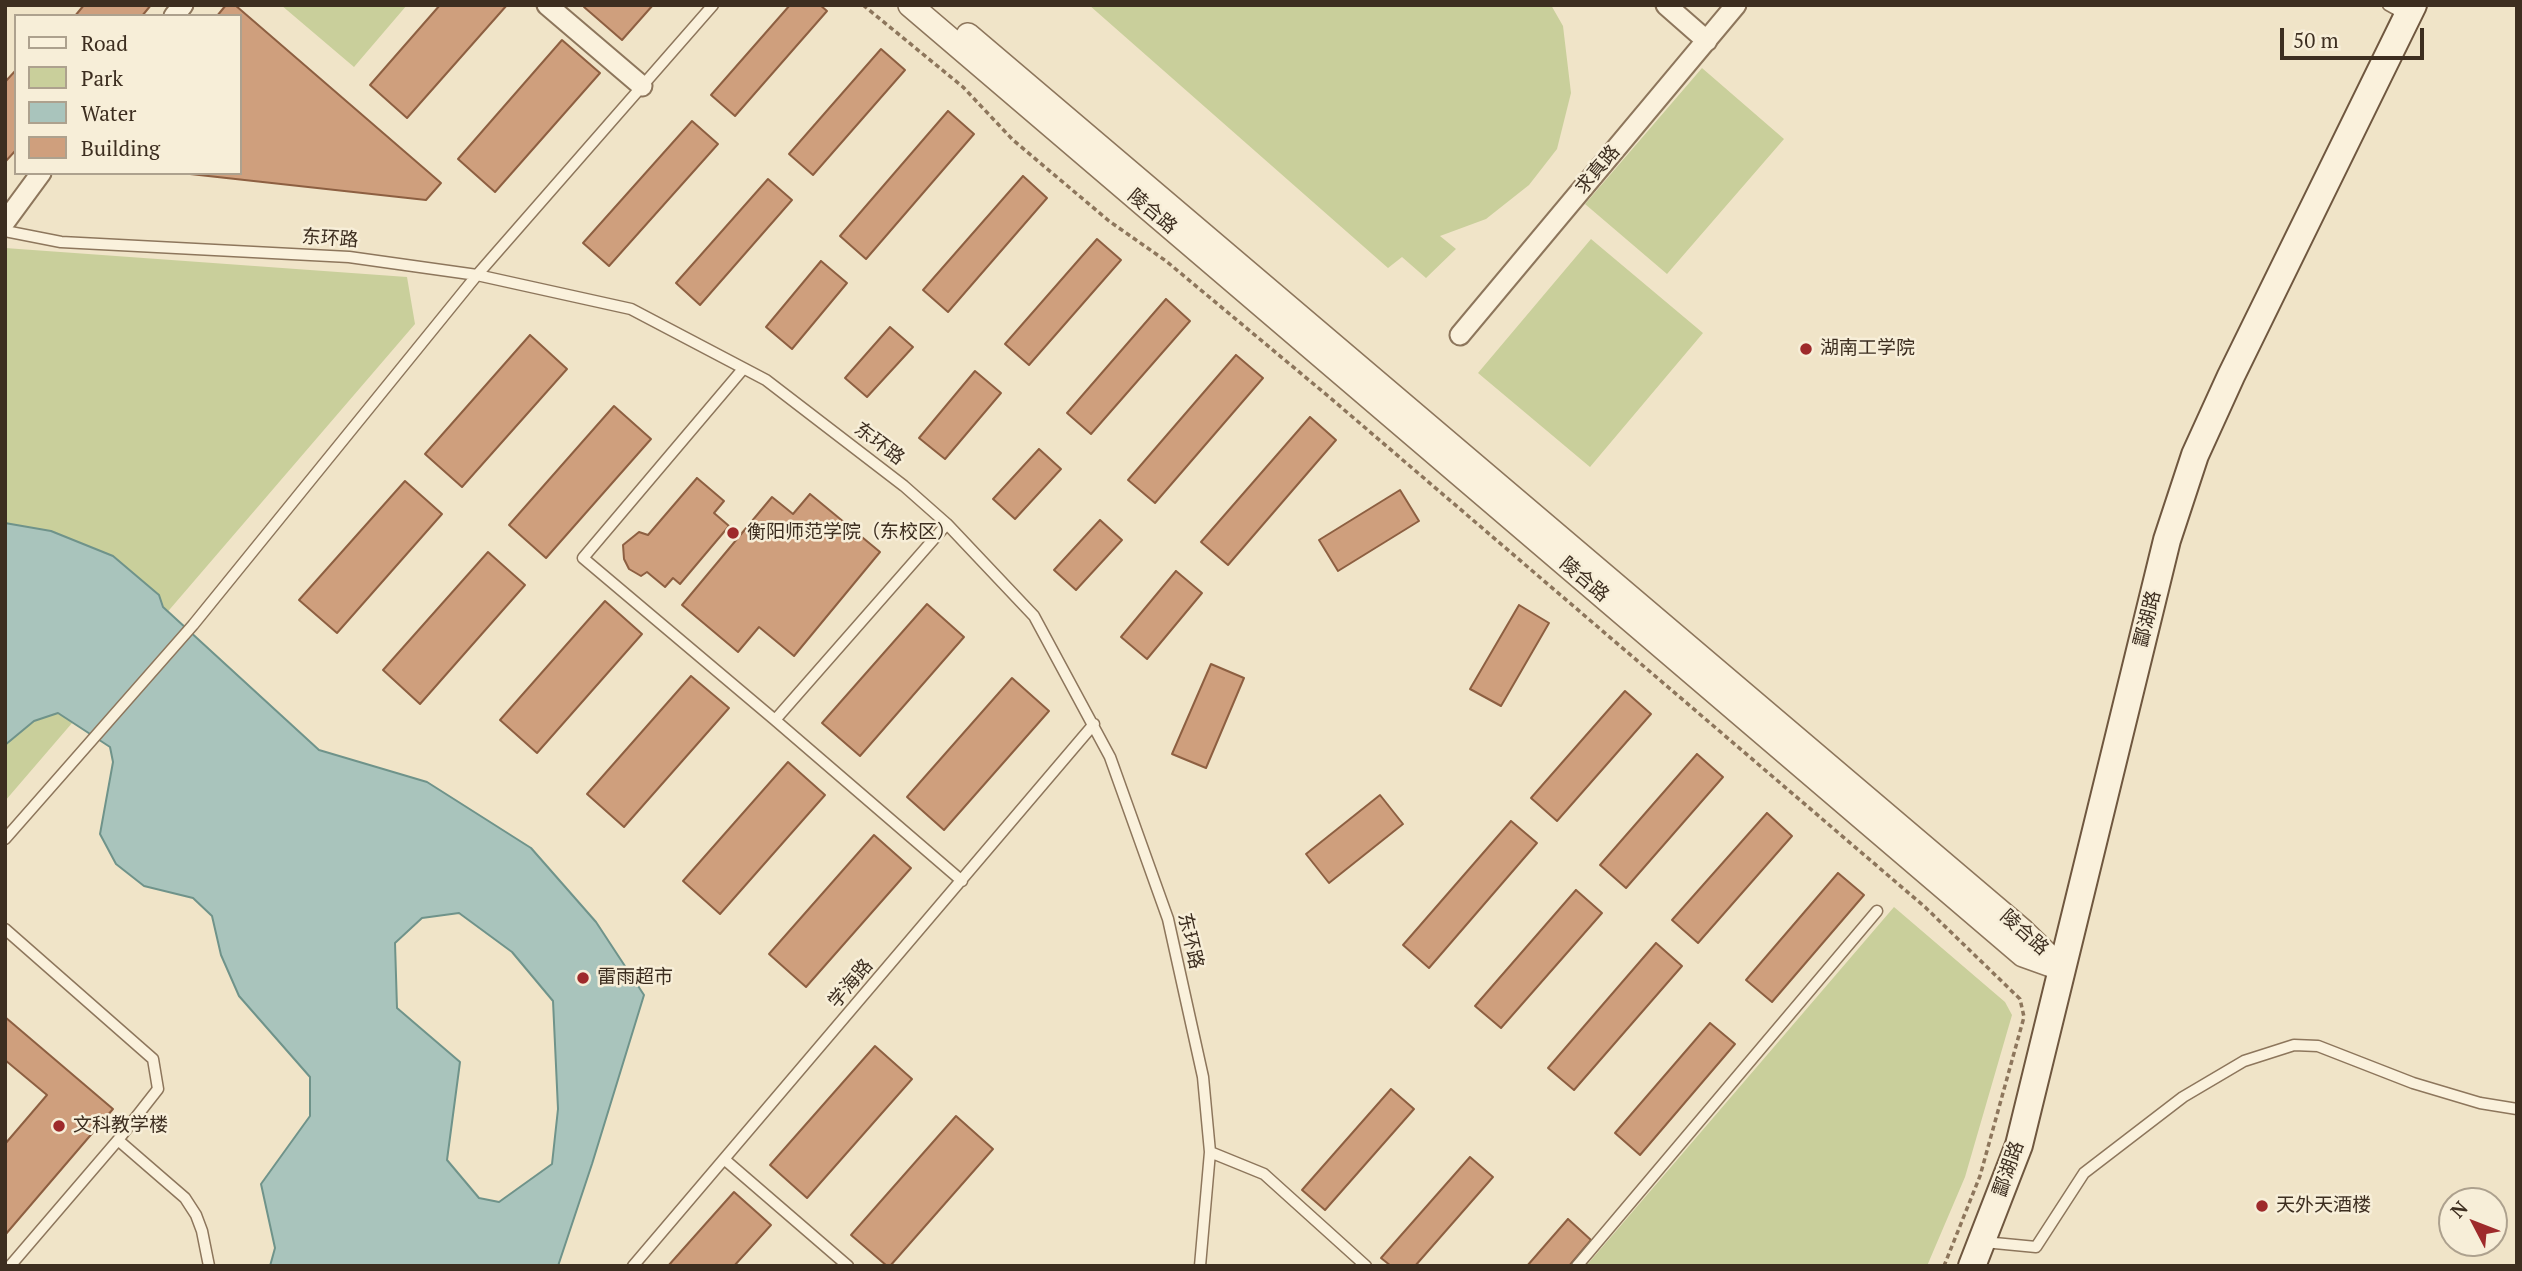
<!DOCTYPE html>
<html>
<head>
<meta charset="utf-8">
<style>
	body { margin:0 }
	#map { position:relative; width:2522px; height:1271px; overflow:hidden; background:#f0e4c8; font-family:"PT Serif",serif }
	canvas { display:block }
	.frame { position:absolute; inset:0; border:7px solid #3d2e20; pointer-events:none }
	.legend { position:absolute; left:14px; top:14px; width:228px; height:161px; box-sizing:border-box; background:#f7eed8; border:2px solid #ada18e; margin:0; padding:9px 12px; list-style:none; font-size:21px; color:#3d2e20 }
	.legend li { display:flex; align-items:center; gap:14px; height:35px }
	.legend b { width:35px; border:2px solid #ada18e }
	.north { position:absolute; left:2438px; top:1187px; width:70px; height:70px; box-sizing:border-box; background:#f7eed8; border:2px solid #ada18e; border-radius:50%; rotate:312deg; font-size:19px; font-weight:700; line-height:28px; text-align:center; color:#3d2e20 }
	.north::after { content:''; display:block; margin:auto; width:24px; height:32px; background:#9e2a2b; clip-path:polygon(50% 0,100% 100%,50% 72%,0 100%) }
	.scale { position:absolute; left:2280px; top:28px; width:144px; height:32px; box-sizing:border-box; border:4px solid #3d2e20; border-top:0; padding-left:9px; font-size:21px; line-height:24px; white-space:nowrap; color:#3d2e20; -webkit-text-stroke:5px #f7eed8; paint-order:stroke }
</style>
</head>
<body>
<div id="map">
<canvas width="2522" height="1271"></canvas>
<div class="frame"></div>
<ul class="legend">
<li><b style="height:9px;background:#faf1dc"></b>Road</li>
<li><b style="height:19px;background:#c9cf9b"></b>Park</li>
<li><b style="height:19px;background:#a9c4bc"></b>Water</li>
<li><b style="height:19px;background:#cf9f7d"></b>Building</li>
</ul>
<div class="north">N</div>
<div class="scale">50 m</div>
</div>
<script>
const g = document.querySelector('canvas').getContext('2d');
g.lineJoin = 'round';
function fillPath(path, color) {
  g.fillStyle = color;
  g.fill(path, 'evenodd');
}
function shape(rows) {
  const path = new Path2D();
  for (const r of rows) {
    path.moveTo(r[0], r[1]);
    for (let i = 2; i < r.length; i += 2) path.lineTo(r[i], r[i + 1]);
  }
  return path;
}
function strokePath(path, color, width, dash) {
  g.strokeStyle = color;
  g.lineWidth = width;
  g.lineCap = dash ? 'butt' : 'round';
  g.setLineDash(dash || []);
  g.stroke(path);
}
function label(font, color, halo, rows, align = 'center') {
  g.font = font + ' "PT Serif","Noto Sans SC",serif';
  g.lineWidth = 5;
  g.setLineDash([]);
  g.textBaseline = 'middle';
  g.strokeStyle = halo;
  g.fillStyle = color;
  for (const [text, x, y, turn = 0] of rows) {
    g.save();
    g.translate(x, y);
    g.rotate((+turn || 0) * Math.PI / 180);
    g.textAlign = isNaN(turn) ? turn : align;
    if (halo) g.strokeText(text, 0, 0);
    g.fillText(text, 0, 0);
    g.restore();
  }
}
fillPath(shape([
	[281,5,407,5,354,67],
	[1089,5,1551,5,1563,26,1571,93,1557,149,1529,185,1486,219,1440,236,1456,249,1426,278,1402,257,1388,268],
	[1702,68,1784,139,1667,274,1585,204],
	[1591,239,1703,333,1590,467,1478,373],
	[5,248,407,277,415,324,5,801],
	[1894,907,2005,1002,2012,1015,1965,1177,1927,1266,1586,1266]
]), '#c9cf9b');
const water = shape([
	[5,523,51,531,113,556,159,595,163,607,319,750,427,782,531,848,596,922,644,995,592,1164,558,1266,270,1266,275,1248,261,1184,310,1116,310,1077,239,996,221,955,212,916,193,898,144,886,116,864,100,834,113,762,110,747,58,713,34,721,5,745,5,523],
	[459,913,512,952,553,1001,558,1109,552,1164,499,1202,479,1198,447,1160,460,1062,397,1008,395,943,422,918,459,913]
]);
fillPath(water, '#a9c4bc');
strokePath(water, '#6f938a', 2);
const building = shape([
	[84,5,151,5,142,16,75,16,84,5],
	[226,5,235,5,441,183,426,200,181,173,240,173,240,16,217,16,226,5],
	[440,5,507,5,407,118,370,85,440,5],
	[586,5,653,5,622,40,584,7,586,5],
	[790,5,820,5,827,11,735,116,711,95,790,5],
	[562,40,600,73,495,192,458,159,562,40],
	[881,49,905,70,813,175,789,154,881,49],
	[16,70,16,150,5,162,5,82,16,70],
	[948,111,974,134,866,259,840,236,948,111],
	[692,121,718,144,609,266,583,243,692,121],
	[1023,176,1047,198,948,312,923,290,1023,176],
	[768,179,792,200,700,305,676,283,768,179],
	[1097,239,1121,260,1029,365,1005,344,1097,239],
	[821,261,847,283,792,349,766,327,821,261],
	[1166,299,1190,321,1091,434,1067,413,1166,299],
	[890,327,913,347,867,397,845,378,890,327],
	[530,335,567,369,462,487,425,454,530,335],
	[1236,355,1263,378,1155,503,1128,480,1236,355],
	[975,371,1001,393,945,459,919,438,975,371],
	[614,406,651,439,546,558,509,525,614,406],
	[1310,417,1336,440,1228,565,1201,542,1310,417],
	[1039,449,1061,469,1015,519,993,499,1039,449],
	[697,478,724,501,714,513,729,526,680,584,673,578,665,587,647,572,641,576,629,569,624,559,623,545,639,532,648,535,697,478],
	[405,481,442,514,337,633,299,600,405,481],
	[1400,490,1419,521,1338,571,1319,540,1400,490],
	[810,494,880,552,794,656,759,627,738,652,682,605,772,497,793,514,810,494],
	[1100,520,1122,540,1076,590,1054,570,1100,520],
	[488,552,525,585,420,704,383,670,488,552],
	[1176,571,1202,593,1147,659,1121,637,1176,571],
	[605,601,642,634,537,753,500,720,605,601],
	[927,604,964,637,860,756,822,723,927,604],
	[1519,605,1549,623,1501,706,1470,689,1519,605],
	[1211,664,1244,678,1206,768,1172,754,1211,664],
	[691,676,729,708,624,827,587,794,691,676],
	[1012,678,1049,711,944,830,907,797,1012,678],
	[1625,691,1651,714,1557,821,1531,798,1625,691],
	[1697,754,1723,777,1626,888,1600,865,1697,754],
	[788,762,825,795,720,914,683,881,788,762],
	[1380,795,1403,824,1329,883,1306,854,1380,795],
	[1767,813,1792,836,1698,943,1672,920,1767,813],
	[1511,821,1537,843,1429,968,1403,945,1511,821],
	[874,835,911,868,806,987,769,954,874,835],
	[1838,873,1864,895,1772,1002,1746,980,1838,873],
	[1576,890,1602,913,1501,1028,1475,1006,1576,890],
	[1656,943,1682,966,1574,1090,1548,1068,1656,943],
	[5,1017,113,1109,5,1235,5,1144,47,1095,5,1060,5,1017],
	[1710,1023,1735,1044,1640,1155,1615,1133,1710,1023],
	[875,1046,912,1079,807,1198,770,1165,875,1046],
	[1391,1089,1414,1109,1325,1210,1302,1190,1391,1089],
	[956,1116,993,1149,890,1266,887,1266,851,1235,956,1116],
	[1470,1157,1493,1177,1415,1266,1391,1266,1381,1258,1470,1157],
	[734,1192,771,1225,734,1266,668,1266,734,1192],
	[1568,1219,1591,1240,1569,1266,1527,1266,1568,1219]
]);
fillPath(building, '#cf9f7d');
strokePath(building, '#8d5f41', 2);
const service = shape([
	[2388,5,2406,15],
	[5,231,61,242,349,257,477,275,631,309,766,380,904,486,947,524,1034,616,1110,757,1168,919,1203,1077,1210,1152,1200,1266],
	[743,369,583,558,775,720,962,881],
	[775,720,947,524],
	[5,839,193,625,477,275,713,5],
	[5,929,153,1059,158,1089,118,1140,10,1266],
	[118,1140,185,1198,196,1215,202,1231,209,1266],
	[1210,1152,1264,1174,1366,1266],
	[724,1159,848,1266],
	[1984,1242,2036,1247,2084,1173,2183,1097,2244,1061,2294,1045,2318,1046,2413,1083,2480,1103,2517,1109],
	[633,1266,1094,724],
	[1577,1266,1877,911]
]);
const minor = shape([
	[547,5,642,86],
	[1666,5,1707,41],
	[174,16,183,5],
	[5,222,41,173],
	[1460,335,1736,5]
]);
const tertiary = shape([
	[910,5,2023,955,2062,969],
	[968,35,2023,931,2055,962]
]);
const secondary = shape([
	[1972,1266,2019,1145,2167,540,2195,455,2231,376,2413,5]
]);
strokePath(service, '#8d765c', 13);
strokePath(minor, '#8d765c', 23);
strokePath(tertiary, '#8d765c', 26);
strokePath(secondary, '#6f573f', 30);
strokePath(shape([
	[863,5,963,87,1013,140,1109,221,1166,261,1328,396,1925,907,2020,999,2024,1017,1980,1176,1944,1266]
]), '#8d765c', 3.5, [5, 3.5]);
strokePath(service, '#faf1dc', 10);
strokePath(minor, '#faf1dc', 19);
strokePath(tertiary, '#faf1dc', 23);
strokePath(secondary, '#faf1dc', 26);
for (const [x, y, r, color] of [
	[1806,349,7,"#9e2a2b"],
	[733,533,7,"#9e2a2b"],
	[583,978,7,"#9e2a2b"],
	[59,1126,7,"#9e2a2b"],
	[2262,1206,7,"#9e2a2b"]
]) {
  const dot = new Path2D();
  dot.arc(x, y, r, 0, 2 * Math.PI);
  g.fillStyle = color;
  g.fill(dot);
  strokePath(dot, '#f7eed8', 2.5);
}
label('19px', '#3d2e20', '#f7eed8', [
	["求真路",1598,170,-50],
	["陵合路",1152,212,40],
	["东环路",330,239,4],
	["东环路",879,444,37],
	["陵合路",1584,580,40],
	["酃湖路",2148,619,-76],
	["陵合路",2024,933,42],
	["东环路",1190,941,77],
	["学海路",851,984,-50],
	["酃湖路",2009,1169,-71]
]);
label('19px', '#3d2e20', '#f7eed8', [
	["湖南工学院",1820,349],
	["衡阳师范学院（东校区）",747,533],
	["雷雨超市",597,978],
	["文科教学楼",73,1126],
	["天外天酒楼",2276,1206]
], 'left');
</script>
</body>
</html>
